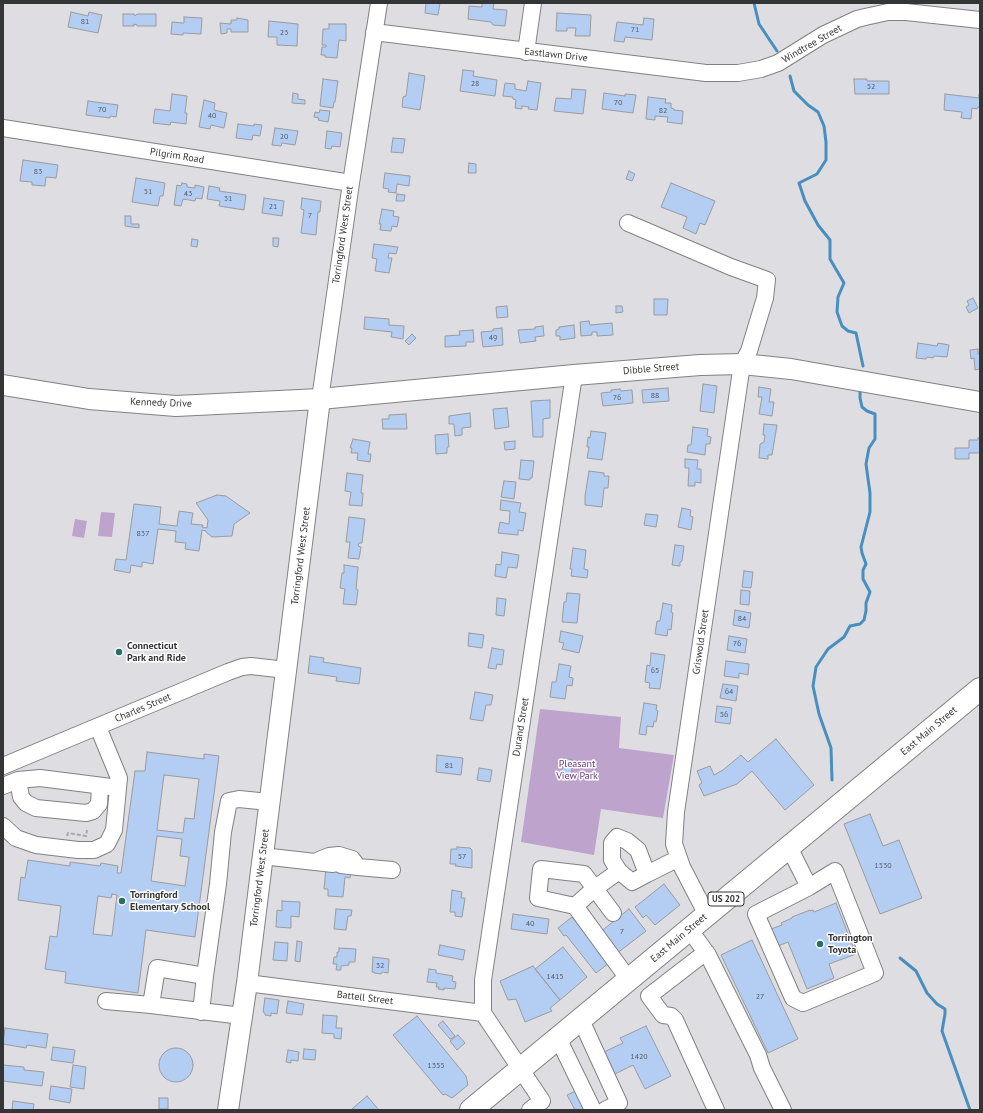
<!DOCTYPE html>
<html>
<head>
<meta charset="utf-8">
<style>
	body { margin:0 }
	#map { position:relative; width:983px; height:1113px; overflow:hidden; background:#dedee2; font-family:"PT Sans",sans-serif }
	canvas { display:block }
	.frame { position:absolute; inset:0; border:4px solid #343536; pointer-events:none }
</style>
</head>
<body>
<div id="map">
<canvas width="983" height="1113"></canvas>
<div class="frame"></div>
</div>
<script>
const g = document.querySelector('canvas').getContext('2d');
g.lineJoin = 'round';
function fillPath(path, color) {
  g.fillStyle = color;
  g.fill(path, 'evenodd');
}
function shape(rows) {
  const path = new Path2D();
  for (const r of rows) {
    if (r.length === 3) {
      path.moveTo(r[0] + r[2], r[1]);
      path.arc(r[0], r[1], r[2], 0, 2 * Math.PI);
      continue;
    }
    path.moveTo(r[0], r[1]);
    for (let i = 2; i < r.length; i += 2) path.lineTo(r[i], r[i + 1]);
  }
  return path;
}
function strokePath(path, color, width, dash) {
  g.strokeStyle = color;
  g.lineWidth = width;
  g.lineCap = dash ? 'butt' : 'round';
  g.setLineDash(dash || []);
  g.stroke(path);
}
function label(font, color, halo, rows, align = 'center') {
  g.font = font + ' "PT Sans",sans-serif';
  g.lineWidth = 3;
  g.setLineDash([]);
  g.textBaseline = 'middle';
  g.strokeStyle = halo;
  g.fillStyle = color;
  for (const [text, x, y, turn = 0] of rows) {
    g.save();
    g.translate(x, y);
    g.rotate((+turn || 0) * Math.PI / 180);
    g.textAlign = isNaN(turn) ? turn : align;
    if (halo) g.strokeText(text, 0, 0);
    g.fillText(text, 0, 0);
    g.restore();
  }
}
fillPath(shape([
	[101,512,115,513,112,537,98,536],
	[75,519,87,521,84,538,72,536],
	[540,709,621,717,619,748,674,755,663,818,601,809,594,855,521,842]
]), '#bea3cd');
strokePath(shape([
	[754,3,759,24,777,51],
	[790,76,794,91,808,105,818,112,824,126,826,142,826,160,817,174,799,183,805,201,818,225,830,240,830,259,844,283,838,297,837,312,842,326,848,331,856,333,863,366],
	[832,780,831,748,819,714,813,686,816,667,828,649,844,637,850,626,860,624,864,620,866,611,866,603,870,592,863,579,863,570,866,564,862,553,861,547,870,512,870,493,866,464,869,448,875,439,875,414,867,411,862,407,860,398,860,391],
	[900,958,916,971,927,993,937,1004,945,1009,945,1014,942,1031,970,1110]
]), '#488fbf', 3);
const building = shape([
	[426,3,440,3,438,15,425,13,426,3],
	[482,3,494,3,493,9,507,10,505,26,493,25,491,22,468,19,469,6,482,7,482,3],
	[71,12,88,16,89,12,102,15,98,33,68,27,71,12],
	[557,13,591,15,590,36,575,36,576,28,567,28,567,31,556,31,557,13],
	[123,14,134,14,135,16,137,14,156,14,156,26,137,26,137,25,134,24,134,26,123,26,123,14],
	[184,17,202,18,201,34,183,33,183,35,171,34,172,22,184,23,184,17],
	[237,18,248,20,248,32,231,32,231,29,227,29,227,33,221,34,220,23,231,24,231,20,237,20,237,18],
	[644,18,654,19,652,40,625,37,624,42,614,41,617,22,643,25,644,18],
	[269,21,298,24,297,46,277,45,277,37,268,37,269,21],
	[329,24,346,24,346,41,339,40,337,58,325,57,325,55,321,55,322,47,326,47,326,45,322,45,323,29,329,29,329,24],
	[463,70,474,71,473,76,497,80,495,96,460,91,463,70],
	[409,73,425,76,420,110,402,107,403,97,406,96,409,73],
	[323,79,338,81,335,102,334,102,333,108,320,106,323,79],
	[854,79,867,79,867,81,889,81,889,94,855,94,854,79],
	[528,81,541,83,537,110,528,109,529,107,522,106,522,109,515,108,516,100,513,99,513,97,503,96,505,83,515,84,515,89,526,91,528,81],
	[572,89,586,90,583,114,554,111,556,98,571,99,572,89],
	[293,93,298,94,298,99,305,100,305,104,292,103,293,93],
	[604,93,625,96,625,94,636,95,633,113,602,109,604,93],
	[172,94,187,96,185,113,187,113,186,124,171,122,170,125,153,123,155,109,170,111,172,94],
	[945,94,979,98,979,94,980,94,980,107,978,107,977,109,972,108,971,119,961,118,962,112,944,110,945,94],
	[648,97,666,99,665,103,671,103,671,108,674,109,674,110,683,111,682,124,667,122,668,117,655,116,655,120,646,119,648,97],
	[204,100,215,103,214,110,227,113,224,128,211,125,210,129,199,127,204,100],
	[88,101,118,105,116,117,110,116,110,118,86,115,88,101],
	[320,110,330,111,328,122,318,120,319,118,314,117,315,112,319,113,320,110],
	[238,124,254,126,254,124,262,125,260,136,253,135,252,140,236,138,238,124],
	[275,128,298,131,295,145,282,143,281,146,272,145,275,128],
	[327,131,342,133,340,147,332,146,331,149,325,148,327,131],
	[393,138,405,139,403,153,391,152,393,138],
	[23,160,58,165,56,178,46,177,45,186,32,185,32,182,20,181,23,160],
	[469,163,476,164,476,173,468,173,469,163],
	[629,171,635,174,632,181,626,179,629,171],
	[385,173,410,176,409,186,397,184,396,193,388,192,389,189,383,188,385,173],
	[136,178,165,183,163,196,160,196,158,206,132,202,136,178],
	[182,183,187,184,187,187,195,188,195,185,204,187,202,199,196,198,195,201,183,199,181,206,174,205,177,185,181,186,182,183],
	[671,183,715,201,705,225,700,223,696,234,683,228,687,217,661,207,671,183],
	[209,186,220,188,219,191,246,195,244,210,219,206,220,201,207,199,209,186],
	[397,194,405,195,404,201,396,201,397,194],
	[264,198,284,201,282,216,262,213,264,198],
	[302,198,321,201,320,212,318,212,316,235,301,233,304,210,301,209,302,198],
	[382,209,394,211,393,216,399,217,397,227,392,226,391,231,380,230,381,224,379,224,382,209],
	[125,216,131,216,131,224,139,224,139,228,125,226,125,216],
	[273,238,279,238,278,247,273,246,273,238],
	[192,239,198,240,197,247,191,246,192,239],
	[374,244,398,247,396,254,389,253,388,258,392,258,389,273,375,271,377,259,372,258,374,244],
	[973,298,978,308,969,313,966,307,969,305,967,301,973,298],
	[654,299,668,299,667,315,654,315,654,299],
	[507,306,508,317,497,318,496,307,507,306],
	[616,306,622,306,623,312,616,313,616,306],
	[365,317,389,319,389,325,404,326,403,339,391,337,392,332,364,329,365,317],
	[589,321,590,325,612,323,613,335,597,336,597,332,592,332,592,335,581,336,580,322,589,321],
	[574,325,575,338,560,340,560,336,556,336,556,330,559,329,559,327,574,325],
	[543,326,544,336,535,337,536,341,520,343,518,330,535,329,535,327,543,326],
	[502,328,503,345,483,347,481,332,493,331,493,329,502,328],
	[473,330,474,342,466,342,466,346,445,347,445,336,460,335,459,331,473,330],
	[412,334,416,338,409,345,405,341,412,334],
	[918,343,937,346,938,343,949,345,947,357,934,356,933,358,927,357,926,359,916,358,918,343],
	[978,349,978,354,980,354,980,369,975,370,974,358,971,359,970,350,978,349],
	[703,384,717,386,714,413,700,411,703,384],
	[759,387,771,389,769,402,774,402,772,416,759,414,762,397,758,397,759,387],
	[668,388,669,401,643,403,642,390,668,388],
	[620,389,621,391,632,390,633,403,603,406,601,393,611,392,611,390,620,389],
	[550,400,550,418,543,419,543,437,533,437,531,401,550,400],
	[507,408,509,427,495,429,493,409,507,408],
	[470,413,471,427,462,428,462,435,455,436,454,424,449,424,449,416,470,413],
	[406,414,407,429,383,429,382,419,389,419,389,415,406,414],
	[764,424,777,425,772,455,768,455,768,459,759,458,760,444,764,442,765,435,763,435,764,424],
	[693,427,708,429,707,436,711,437,710,444,706,444,705,455,687,452,688,445,691,445,693,427],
	[591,431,606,433,602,460,587,458,589,447,587,447,588,437,590,438,591,431],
	[448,434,449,447,447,447,447,453,436,454,435,435,448,434],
	[978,438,980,438,980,453,969,453,969,459,955,459,955,448,969,448,969,440,978,440,978,438],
	[353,439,370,442,368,454,371,454,370,462,357,460,358,453,351,453,352,448,350,448,353,439],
	[515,441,515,449,505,450,504,442,515,441],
	[685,459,698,460,697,469,701,469,701,483,695,482,695,486,688,486,689,468,685,468,685,459],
	[521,460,534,461,532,478,530,478,530,480,519,479,521,460],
	[589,471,604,473,604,476,609,476,608,488,604,488,602,507,585,505,585,496,589,471],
	[347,473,363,475,361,493,363,493,362,506,349,505,351,492,345,491,347,473],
	[504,481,516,482,514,499,501,497,504,481],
	[217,495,226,496,250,513,234,524,232,536,212,537,206,532,206,531,202,530,199,551,185,549,186,543,175,542,176,531,158,529,153,564,142,562,142,567,131,565,130,573,114,570,116,559,126,560,134,504,161,507,159,524,177,526,179,511,193,513,191,524,203,525,202,527,207,528,208,520,196,503,217,495],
	[501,500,521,503,519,512,526,513,523,531,518,530,518,535,498,533,500,522,509,524,510,511,500,510,501,500],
	[682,508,691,510,690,516,693,517,691,530,678,527,682,508],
	[646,514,658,515,656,527,644,525,646,514],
	[349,517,365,519,362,543,359,543,358,546,361,547,359,559,348,558,350,542,346,542,349,517],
	[675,545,684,546,682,561,680,562,680,566,672,565,675,545],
	[573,548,586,550,584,569,588,570,587,578,571,576,572,569,570,569,573,548],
	[502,552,519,555,517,568,508,567,506,578,495,576,496,564,501,565,502,552],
	[344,565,358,567,356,589,358,590,356,605,343,604,345,589,340,588,342,573,344,573,344,565],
	[744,571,753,572,751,588,742,587,744,571],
	[741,590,750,591,749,605,740,604,741,590],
	[567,593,580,594,577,623,562,622,564,602,566,602,567,593],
	[497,598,506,599,504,616,496,615,497,598],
	[663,603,672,605,671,612,673,613,671,630,668,629,667,636,655,634,657,621,660,621,663,603],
	[735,610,751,613,749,628,733,625,735,610],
	[561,631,583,636,579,653,562,649,564,643,559,642,561,631],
	[469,633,484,635,482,648,468,646,469,633],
	[729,636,747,639,745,653,727,650,729,636],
	[492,648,504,650,502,665,497,664,496,669,488,668,492,648],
	[651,653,665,655,660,689,649,688,650,683,645,682,647,665,650,666,651,653],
	[310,656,324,658,323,662,361,668,359,684,336,681,337,677,308,673,310,656],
	[726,661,749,664,748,675,739,673,739,678,724,676,726,661],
	[559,664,571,666,569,677,573,678,572,686,567,685,565,699,550,697,552,682,556,682,559,664],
	[723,684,738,686,736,701,720,698,723,684],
	[475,692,493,695,491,705,486,705,483,721,470,719,475,692],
	[644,703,657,705,656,710,658,711,656,722,654,721,653,727,647,726,646,735,639,734,644,703],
	[717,706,732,708,730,724,715,722,717,706],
	[776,739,814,785,785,810,752,771,737,784,704,796,699,785,702,783,697,771,710,766,714,775,723,770,741,755,748,762,776,739],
	[147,752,204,759,204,754,219,756,195,937,146,930,138,993,65,983,66,972,45,969,50,936,57,937,61,906,18,900,21,877,25,878,28,860,70,866,70,862,100,866,101,863,118,866,117,873,121,873,135,771,145,771,147,752],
	[164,775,199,779,194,819,185,818,183,833,157,830,164,775],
	[157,836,182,839,180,856,189,857,185,886,151,881,157,836],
	[112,894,117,895,112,936,93,934,98,896,111,898,112,894],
	[437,755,463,758,461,775,436,772,437,755],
	[564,758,573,760,571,776,561,774,564,758],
	[479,768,492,770,490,782,477,780,479,768],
	[870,814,883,846,899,840,922,898,880,914,844,824,870,814],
	[457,847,470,848,472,850,472,868,455,866,456,864,450,864,451,849,457,849,457,847],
	[326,868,351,871,350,878,345,877,343,897,328,896,328,889,324,889,326,868],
	[664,884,680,905,655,925,646,915,643,918,635,907,664,884],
	[452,890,462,892,461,898,465,898,462,917,455,916,455,912,450,912,452,890],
	[282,901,300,902,299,917,291,916,291,928,276,927,277,910,282,911,282,901],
	[836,903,856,954,829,964,834,978,807,989,788,942,778,946,771,929,782,925,781,923,792,918,792,917,810,910,810,911,813,910,814,912,836,903],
	[336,909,352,910,351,916,348,916,346,930,334,929,336,909],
	[629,909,646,931,616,954,599,933,629,909],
	[513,914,549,919,547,934,511,929,513,914],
	[572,917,609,963,596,973,566,935,564,936,558,928,572,917],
	[752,940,798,1039,768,1053,721,955,752,940],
	[297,941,302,942,300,962,295,961,297,941],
	[275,942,288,943,287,961,273,960,275,942],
	[440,945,465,950,463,960,438,955,440,945],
	[563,947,587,977,560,1000,535,969,563,947],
	[339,948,356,949,355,962,349,962,349,965,341,966,341,970,336,970,337,964,333,964,334,957,337,957,337,952,339,952,339,948],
	[373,957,389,959,388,973,382,972,381,974,374,973,374,972,372,972,373,957],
	[533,966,560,1000,550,1008,552,1011,525,1022,516,999,508,1000,500,981,533,966],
	[429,969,436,970,436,973,453,976,452,981,456,982,455,989,444,988,444,990,438,989,439,987,436,987,437,983,427,982,429,969],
	[265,998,279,1000,277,1014,271,1013,271,1016,265,1015,265,1013,263,1012,265,998],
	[288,1001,304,1004,302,1015,286,1013,288,1001],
	[323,1015,337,1016,336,1028,342,1028,341,1039,334,1038,334,1034,322,1033,323,1015],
	[417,1016,466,1076,468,1085,452,1098,445,1094,443,1095,393,1035,417,1016],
	[443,1021,455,1036,451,1039,450,1039,438,1025,443,1021],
	[646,1026,671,1076,645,1089,633,1065,615,1074,604,1052,623,1043,620,1038,646,1026],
	[5,1028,48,1034,46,1048,27,1045,26,1048,3,1044,5,1028],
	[458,1035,465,1043,457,1050,450,1041,458,1035],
	[53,1047,75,1050,73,1063,51,1060,53,1047],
	[176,1065,17],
	[304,1049,316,1050,315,1060,303,1059,304,1049],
	[288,1050,299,1052,298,1061,291,1060,291,1063,286,1062,288,1050],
	[3,1065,24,1067,24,1070,44,1072,42,1086,3,1081,3,1065],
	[73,1065,86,1067,84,1089,70,1087,73,1065],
	[51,1086,72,1089,70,1103,49,1099,51,1086],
	[580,1089,590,1110,575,1110,567,1095,580,1089],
	[367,1096,379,1110,352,1110,352,1109,367,1096],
	[159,1098,168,1098,168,1109,159,1109,159,1098],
	[13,1101,34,1104,33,1110,12,1110,13,1101]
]);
fillPath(building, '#b3cdf3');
strokePath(building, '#999b9e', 1);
const minor = shape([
	[374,32,706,73,738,73,761,69,778,63,823,35,857,19,865,17,888,12,906,12,980,20],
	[526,52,533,3],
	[3,128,351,183],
	[628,223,731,267,767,280,765,298,749,351,742,364,676,812,674,844,682,867,707,915],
	[320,399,351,183,379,3],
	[3,766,228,672,242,667,251,666,286,670],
	[18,780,40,778,111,787],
	[3,786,18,780,21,797,26,803,36,808,86,813,93,811,99,804,100,786],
	[3,826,16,838,36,845,78,850,94,850,107,844,114,830,119,778,98,727],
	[789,847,809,887,756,914,793,998,803,1003,875,973,835,871,809,887],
	[262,856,333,864],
	[319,860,329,856,339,855,352,859,358,867,341,865],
	[358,867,392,870],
	[647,874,638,850,627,841,617,837,612,843,612,860,619,871,632,882,647,874,679,858],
	[575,906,594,889,619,871],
	[613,913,584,874,541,869,538,898,575,906,629,980],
	[689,929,708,955,758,1055,762,1068,783,1110],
	[706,952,649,996,663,1015,671,1016,675,1020,716,1110],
	[247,983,483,1013],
	[106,1001,151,1005],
	[201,1012,205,976],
	[242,1016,151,1005,157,968,205,976,218,884,223,832,229,801,239,799,269,802],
	[581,1020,619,1103,605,1110],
	[558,1038,593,1110],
	[530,1110,542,1101,483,1013,483,980,574,375]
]);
const major = shape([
	[3,385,89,399,176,406,320,399,574,375,700,365,742,364,791,369,980,402],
	[228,1110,247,983,320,399]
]);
const highway = shape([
	[471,1110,980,689]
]);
strokePath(minor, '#808184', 18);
strokePath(major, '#808184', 22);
strokePath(highway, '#808184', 24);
strokePath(shape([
	[67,836,68,833,86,836,87,830]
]), '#a6a7aa', 2, [4, 2]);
strokePath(minor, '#fff', 16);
strokePath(major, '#fff', 20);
strokePath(highway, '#fff', 22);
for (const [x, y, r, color] of [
	[119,652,4,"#277069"],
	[122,901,4,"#277069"],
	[820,944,4,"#277069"]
]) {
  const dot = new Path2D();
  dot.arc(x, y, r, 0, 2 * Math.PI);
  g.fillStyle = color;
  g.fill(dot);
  strokePath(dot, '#fff', 1.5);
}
label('8px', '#545b65', null, [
	["81",85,22],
	["71",635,30],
	["23",284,33],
	["28",475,84],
	["52",871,87],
	["70",618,103],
	["70",102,110],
	["82",663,111],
	["40",212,116],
	["20",284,137],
	["83",38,172],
	["51",148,192],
	["43",188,194],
	["31",228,199],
	["21",273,207],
	["7",310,216],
	["49",493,338],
	["88",655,396],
	["76",617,398],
	["837",143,534],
	["84",742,619],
	["76",737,644],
	["65",655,671],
	["64",729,692],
	["56",724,715],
	["81",449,766],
	["57",462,857],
	["1530",883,866],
	["40",530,924],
	["7",622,932],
	["32",380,966],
	["1415",555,977],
	["27",760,997],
	["1420",639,1057],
	["1355",436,1066]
]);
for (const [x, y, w] of [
	[726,899,36]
]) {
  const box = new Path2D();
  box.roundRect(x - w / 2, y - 7, w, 14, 3);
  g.fillStyle = '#fff';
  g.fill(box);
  strokePath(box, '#343536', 1);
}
label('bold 9px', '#343536', null, [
	["US 202",726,899]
]);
label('10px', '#343536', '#fff', [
	["Windtree Street",812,44,-30],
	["Eastlawn Drive",556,55,6],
	["Pilgrim Road",177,156,9],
	["Torringford West Street",343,235,-82],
	["Dibble Street",651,369,-5],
	["Kennedy Drive",161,403,2],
	["Torringford West Street",301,556,-83],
	["Griswold Street",701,642,-82],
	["Charles Street",143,708,-23],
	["Durand Street",521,727,-81],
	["East Main Street",929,731,-40],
	["Torringford West Street",260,878,-83],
	["East Main Street",679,938,-40],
	["Battell Street",365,998,7]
]);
label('bold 10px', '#343536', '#fff', [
	["Connecticut",127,646],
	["Park and Ride",127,658],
	["Torringford",130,895],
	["Elementary School",130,907],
	["Torrington",828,938],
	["Toyota",828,950]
], 'left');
label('10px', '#693582', '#fff', [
	["Pleasant",577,764],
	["View Park",577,776]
]);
</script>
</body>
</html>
